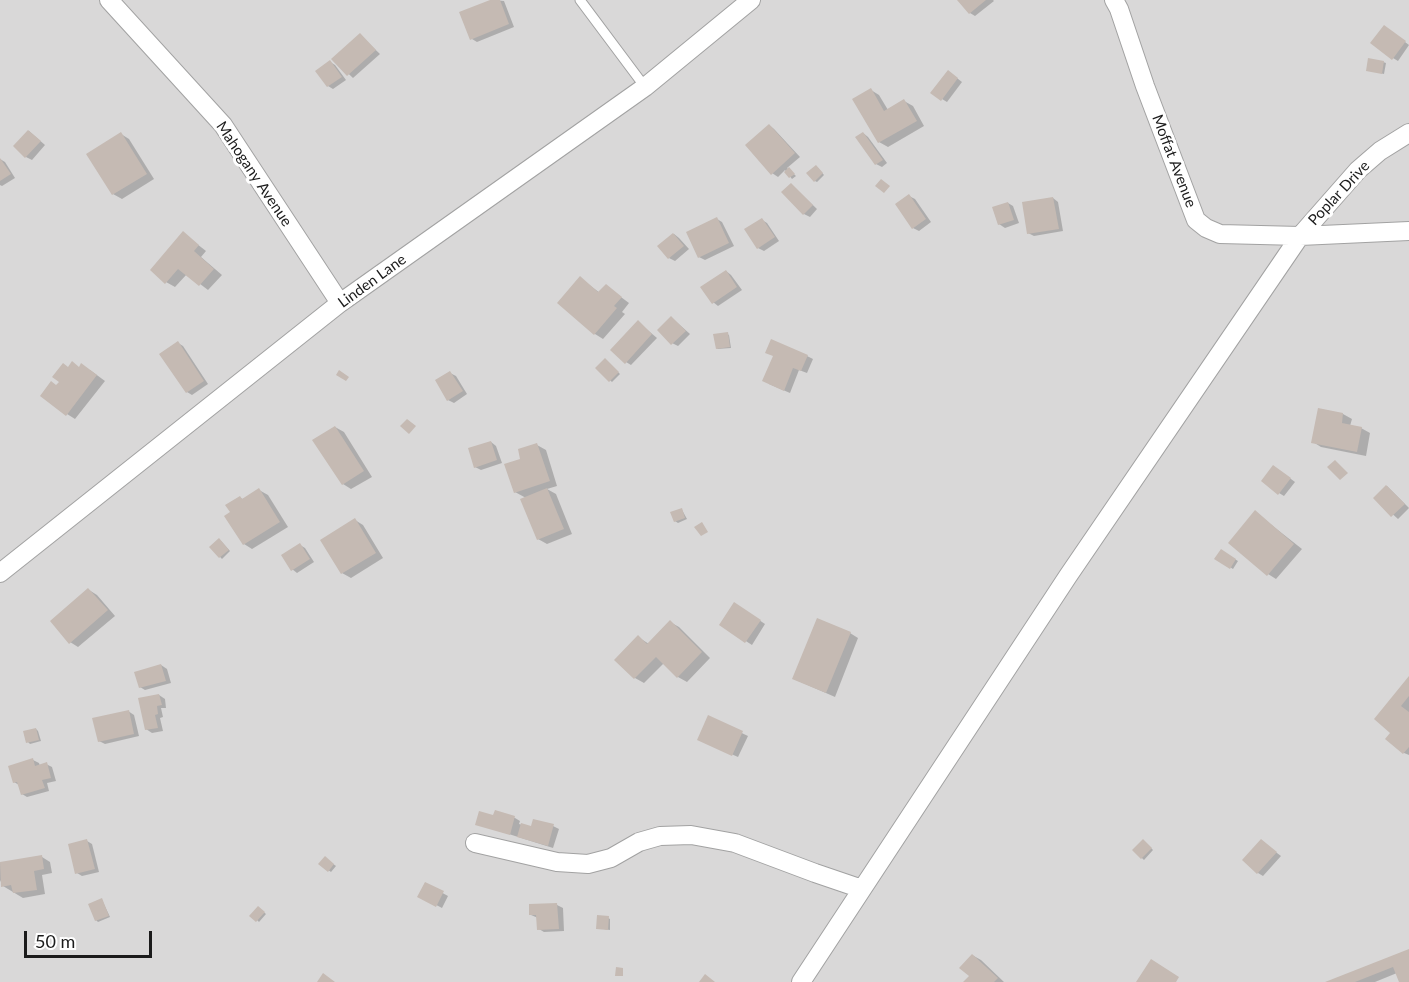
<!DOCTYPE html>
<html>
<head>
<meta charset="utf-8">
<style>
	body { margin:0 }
	#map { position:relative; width:1409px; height:982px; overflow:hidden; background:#ede8e0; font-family:Lato,sans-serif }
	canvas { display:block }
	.scale { position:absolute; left:24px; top:931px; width:128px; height:27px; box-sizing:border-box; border:3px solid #1b1b1b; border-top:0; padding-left:8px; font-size:18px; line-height:21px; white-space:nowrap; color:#1b1b1b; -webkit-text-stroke:4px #fff; paint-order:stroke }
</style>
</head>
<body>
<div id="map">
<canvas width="1409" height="982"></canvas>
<div class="scale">50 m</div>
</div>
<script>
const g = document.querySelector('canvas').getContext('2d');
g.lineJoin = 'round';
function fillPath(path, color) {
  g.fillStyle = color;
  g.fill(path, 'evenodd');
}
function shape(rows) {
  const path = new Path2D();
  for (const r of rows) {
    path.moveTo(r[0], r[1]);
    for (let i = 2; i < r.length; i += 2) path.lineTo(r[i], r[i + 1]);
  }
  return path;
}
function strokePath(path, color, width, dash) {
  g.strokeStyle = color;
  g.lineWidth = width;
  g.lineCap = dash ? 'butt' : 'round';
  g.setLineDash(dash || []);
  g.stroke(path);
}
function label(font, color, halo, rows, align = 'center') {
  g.font = font + ' Lato,sans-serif';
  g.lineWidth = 6;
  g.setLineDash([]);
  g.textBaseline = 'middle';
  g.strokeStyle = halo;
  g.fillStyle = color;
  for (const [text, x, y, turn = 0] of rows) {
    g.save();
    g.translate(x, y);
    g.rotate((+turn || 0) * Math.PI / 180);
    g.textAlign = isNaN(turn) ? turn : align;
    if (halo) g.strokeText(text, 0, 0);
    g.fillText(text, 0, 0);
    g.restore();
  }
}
fillPath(shape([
	[0,0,1409,0,1409,982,0,982]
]), '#d9d8d8');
fillPath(shape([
	[494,0,504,1,514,27,477,42,472,39],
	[959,0,993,0,994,1,975,16,970,13],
	[1389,30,1409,45,1398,61,1393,58],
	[360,35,380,54,353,78,333,59],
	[330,62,335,65,346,80,333,89,328,86],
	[1383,62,1386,63,1384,74,1368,70],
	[953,75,962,82,947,102,942,99],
	[871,90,879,95,888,110,904,101,913,106,924,126,888,147,879,142],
	[769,125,774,129,800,157,787,168,796,176,792,179,785,170,778,177,772,173],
	[29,131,45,145,32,160,26,157],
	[863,133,868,137,887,163,882,167,876,164],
	[121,134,129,139,154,179,122,199,113,194],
	[0,159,5,162,15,178,2,186,0,185],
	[818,168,824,175,817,182,815,181],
	[791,184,817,209,810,217,804,214],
	[909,196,915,199,931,222,919,231,913,228],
	[1053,198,1058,202,1063,231,1034,236,1028,233],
	[1008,203,1013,206,1019,223,1005,228,999,224],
	[717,219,722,222,734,246,705,260,699,257],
	[762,220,767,223,779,241,764,251,758,248],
	[183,233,206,251,201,257,222,275,208,290,187,274,175,287,166,282],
	[674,234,679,238,689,249,675,261,669,258],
	[726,271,731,275,742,290,718,306,713,302],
	[580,278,600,293,606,286,629,303,622,312,625,314,603,339,595,334],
	[672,318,690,334,678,346,672,343],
	[638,322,657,338,631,365,626,362],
	[727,334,729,335,731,348,717,349],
	[178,343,183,346,208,384,192,395,187,392],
	[807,356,813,359,807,373,799,370,790,393,769,384],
	[607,361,620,374,612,382,597,368],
	[68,368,90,370,105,381,75,419,67,414,57,386],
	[450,373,456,376,467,394,454,403,448,400],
	[1319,409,1343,414,1352,419,1350,426,1361,428,1370,433,1366,456,1321,447,1313,442],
	[335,427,344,432,372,477,351,489,343,484],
	[491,442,496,446,502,463,481,470,475,467],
	[537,445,546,450,557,486,547,489,556,494,572,534,547,544,538,539,526,498,515,492,522,459],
	[1279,470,1295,482,1284,496,1279,493],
	[1387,486,1409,508,1398,519,1375,498],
	[259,490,268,495,288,527,252,549,244,544,232,513,240,498,243,499],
	[682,510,687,519,678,523,675,521],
	[1255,512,1302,549,1276,579,1268,574],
	[355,520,363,525,383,558,351,578,342,573],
	[221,541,230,551,222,559,211,547],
	[300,545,305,548,314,562,297,573,292,569],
	[1221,551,1238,561,1233,569,1216,558],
	[89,590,97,595,115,616,78,647,70,642],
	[735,604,765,624,752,645,721,625],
	[670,622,679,627,710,658,687,682,678,677,664,663,644,683,635,678,616,660,638,637,649,644],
	[850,633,858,638,835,697,794,679],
	[161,665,167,669,171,683,145,690,140,687],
	[1409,679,1409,755,1404,753,1392,732],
	[159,695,165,699,166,708,161,708,163,717,160,718,163,731,152,733,146,729],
	[128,711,134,715,139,736,105,744,99,741],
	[708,717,748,736,738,757,704,742],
	[36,729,38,731,41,741,30,744,28,742],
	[33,760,39,763,40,766,46,764,52,767,56,781,47,783,49,791,27,797,22,794,19,785,14,782],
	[496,812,515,818,520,821,519,824,532,828,553,826,559,829,553,848,477,824,494,817],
	[87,841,92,844,99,872,82,876,77,873],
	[1261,841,1281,856,1263,876,1258,873],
	[1145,842,1153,850,1144,860,1134,850],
	[42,857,50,862,52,873,42,875,45,894,23,898,3,886,0,880,0,863],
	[325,858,336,866,331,872,320,864],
	[426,884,448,896,442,908,419,896],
	[102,900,110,917,98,922,96,920],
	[557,905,563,908,564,931,544,932,539,929,538,918,531,915],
	[260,909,266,914,259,922,257,920],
	[608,918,610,919,610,930,597,928],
	[1409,951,1409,982,1400,982,1397,973,1375,982,1329,982],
	[972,955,981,960,1004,982,965,982,971,976]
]), '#0003');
fillPath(shape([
	[490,0,500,0,509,24,470,40,459,12],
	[957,0,986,0,969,14],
	[1384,25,1406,41,1392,60,1370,43],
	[360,33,376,50,347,76,331,59],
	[1368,58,1384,61,1382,74,1366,71],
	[330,60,342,77,327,87,315,71],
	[948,70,958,78,941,101,930,93],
	[871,88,884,111,904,99,917,121,878,143,852,99],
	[769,124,795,153,771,175,745,145],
	[28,130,41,141,25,158,13,146],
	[121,132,147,174,112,195,86,154],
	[863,132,883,160,875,165,855,137],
	[0,158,11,174,0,181],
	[816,165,823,173,814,182,806,173],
	[789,167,795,174,789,178,784,172],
	[881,179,890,186,884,193,875,186],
	[791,183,813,205,803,215,781,192],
	[909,194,926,219,912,229,895,204],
	[1053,197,1059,229,1027,234,1022,202],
	[1008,202,1014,220,998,225,992,207],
	[717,217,729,243,698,258,686,232],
	[762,218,775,237,757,249,744,229],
	[183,231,199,245,194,251,214,269,199,286,178,269,165,284,150,270],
	[673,233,684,246,668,259,657,246],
	[726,270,737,287,712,304,700,287],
	[580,276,598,292,606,284,622,297,614,306,617,308,594,335,557,303],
	[671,316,686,331,671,345,657,330],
	[638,320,652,334,625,364,610,350],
	[728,332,730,347,716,349,713,334],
	[771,339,808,355,801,371,793,368,784,391,762,381,773,356,765,353],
	[178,341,204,381,186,393,159,354],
	[605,358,619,372,609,382,595,368],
	[72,361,79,367,81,363,97,375,66,416,40,396,51,381,56,385,59,382,52,377,63,363,68,367],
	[339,370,349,377,346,381,336,375],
	[450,371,463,391,447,401,435,380],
	[1318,408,1343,413,1342,423,1362,427,1357,452,1311,443],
	[407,419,416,426,409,434,400,426],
	[335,426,364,471,342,485,312,440],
	[491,441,497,460,474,468,468,448],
	[537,443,550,481,514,493,504,464,520,459,518,449],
	[1335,460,1348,473,1340,480,1327,467],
	[1273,465,1291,478,1278,495,1261,481],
	[1386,485,1405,504,1391,517,1373,498],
	[259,488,280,522,243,545,224,516,230,512,225,505,240,496,242,499],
	[547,488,564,529,537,540,520,499],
	[682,508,685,518,674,522,670,512],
	[1255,510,1294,544,1267,576,1228,543],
	[355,518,376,553,341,574,320,540],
	[702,522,708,532,701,536,694,527],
	[219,538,229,550,219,558,209,547],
	[300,543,310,559,291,571,281,555],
	[1221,549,1236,559,1230,569,1214,559],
	[88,588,108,610,69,644,50,621],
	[734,602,761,620,745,643,719,625],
	[817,618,851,632,826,693,792,679],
	[670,620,702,652,677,678,656,657,634,679,614,660,638,635,647,644],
	[161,664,166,681,139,688,134,672],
	[1409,676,1409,696,1401,706,1409,712,1409,747,1403,754,1385,739,1390,733,1374,719],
	[159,694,162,705,157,706,158,714,155,715,158,728,145,730,138,698],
	[129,710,134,734,98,742,92,718],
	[708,715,743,731,732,756,697,740],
	[36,728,39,740,26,743,23,731],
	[33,758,35,766,47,762,51,778,42,780,45,788,21,795,17,782,13,783,8,766],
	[495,810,515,816,510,835,475,825,479,811,493,815],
	[533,819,554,824,548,846,517,837,521,823,531,826],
	[87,839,95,869,75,874,68,844],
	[1143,839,1152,848,1141,859,1132,850],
	[1261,839,1277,852,1257,874,1242,860],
	[42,855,44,869,34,871,37,890,13,893,11,885,1,887,0,862],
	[325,856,334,864,328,872,318,864],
	[425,882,444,891,436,907,417,897],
	[102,898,109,916,95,921,88,904],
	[557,903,559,929,537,930,536,915,529,915,529,904],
	[258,906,265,912,256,922,249,916],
	[597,915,609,916,608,930,596,929],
	[1409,949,1409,982,1399,982,1393,967,1355,982,1325,982],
	[972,954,998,978,994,982,963,982,969,976,959,968],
	[1151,959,1179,977,1176,982,1136,982],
	[616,967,623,968,623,976,615,976],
	[323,973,335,982,317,982],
	[705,974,715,982,699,982]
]), '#c5bab3');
const lane = shape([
	[580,0,645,87]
]);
const street = shape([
	[109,0,223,125,340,303],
	[1114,0,1119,9,1145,86,1196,220,1206,228,1220,234,1300,236,1409,231],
	[0,573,340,303,645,87,751,0],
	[475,843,557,862,588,864,611,858,639,842,660,836,691,835,735,843,815,873,862,889],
	[801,982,1068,576,1300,236,1358,170,1380,151,1409,133]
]);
strokePath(lane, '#a2a2a2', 11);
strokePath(street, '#a2a2a2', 20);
strokePath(lane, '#fff', 9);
strokePath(street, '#fff', 18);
label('15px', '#1b1b1b', '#fff', [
	["Moffat Avenue",1174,161,69],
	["Mahogany Avenue",254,174,56],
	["Poplar Drive",1339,193,-47],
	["Linden Lane",372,281,-36]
]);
</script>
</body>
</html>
